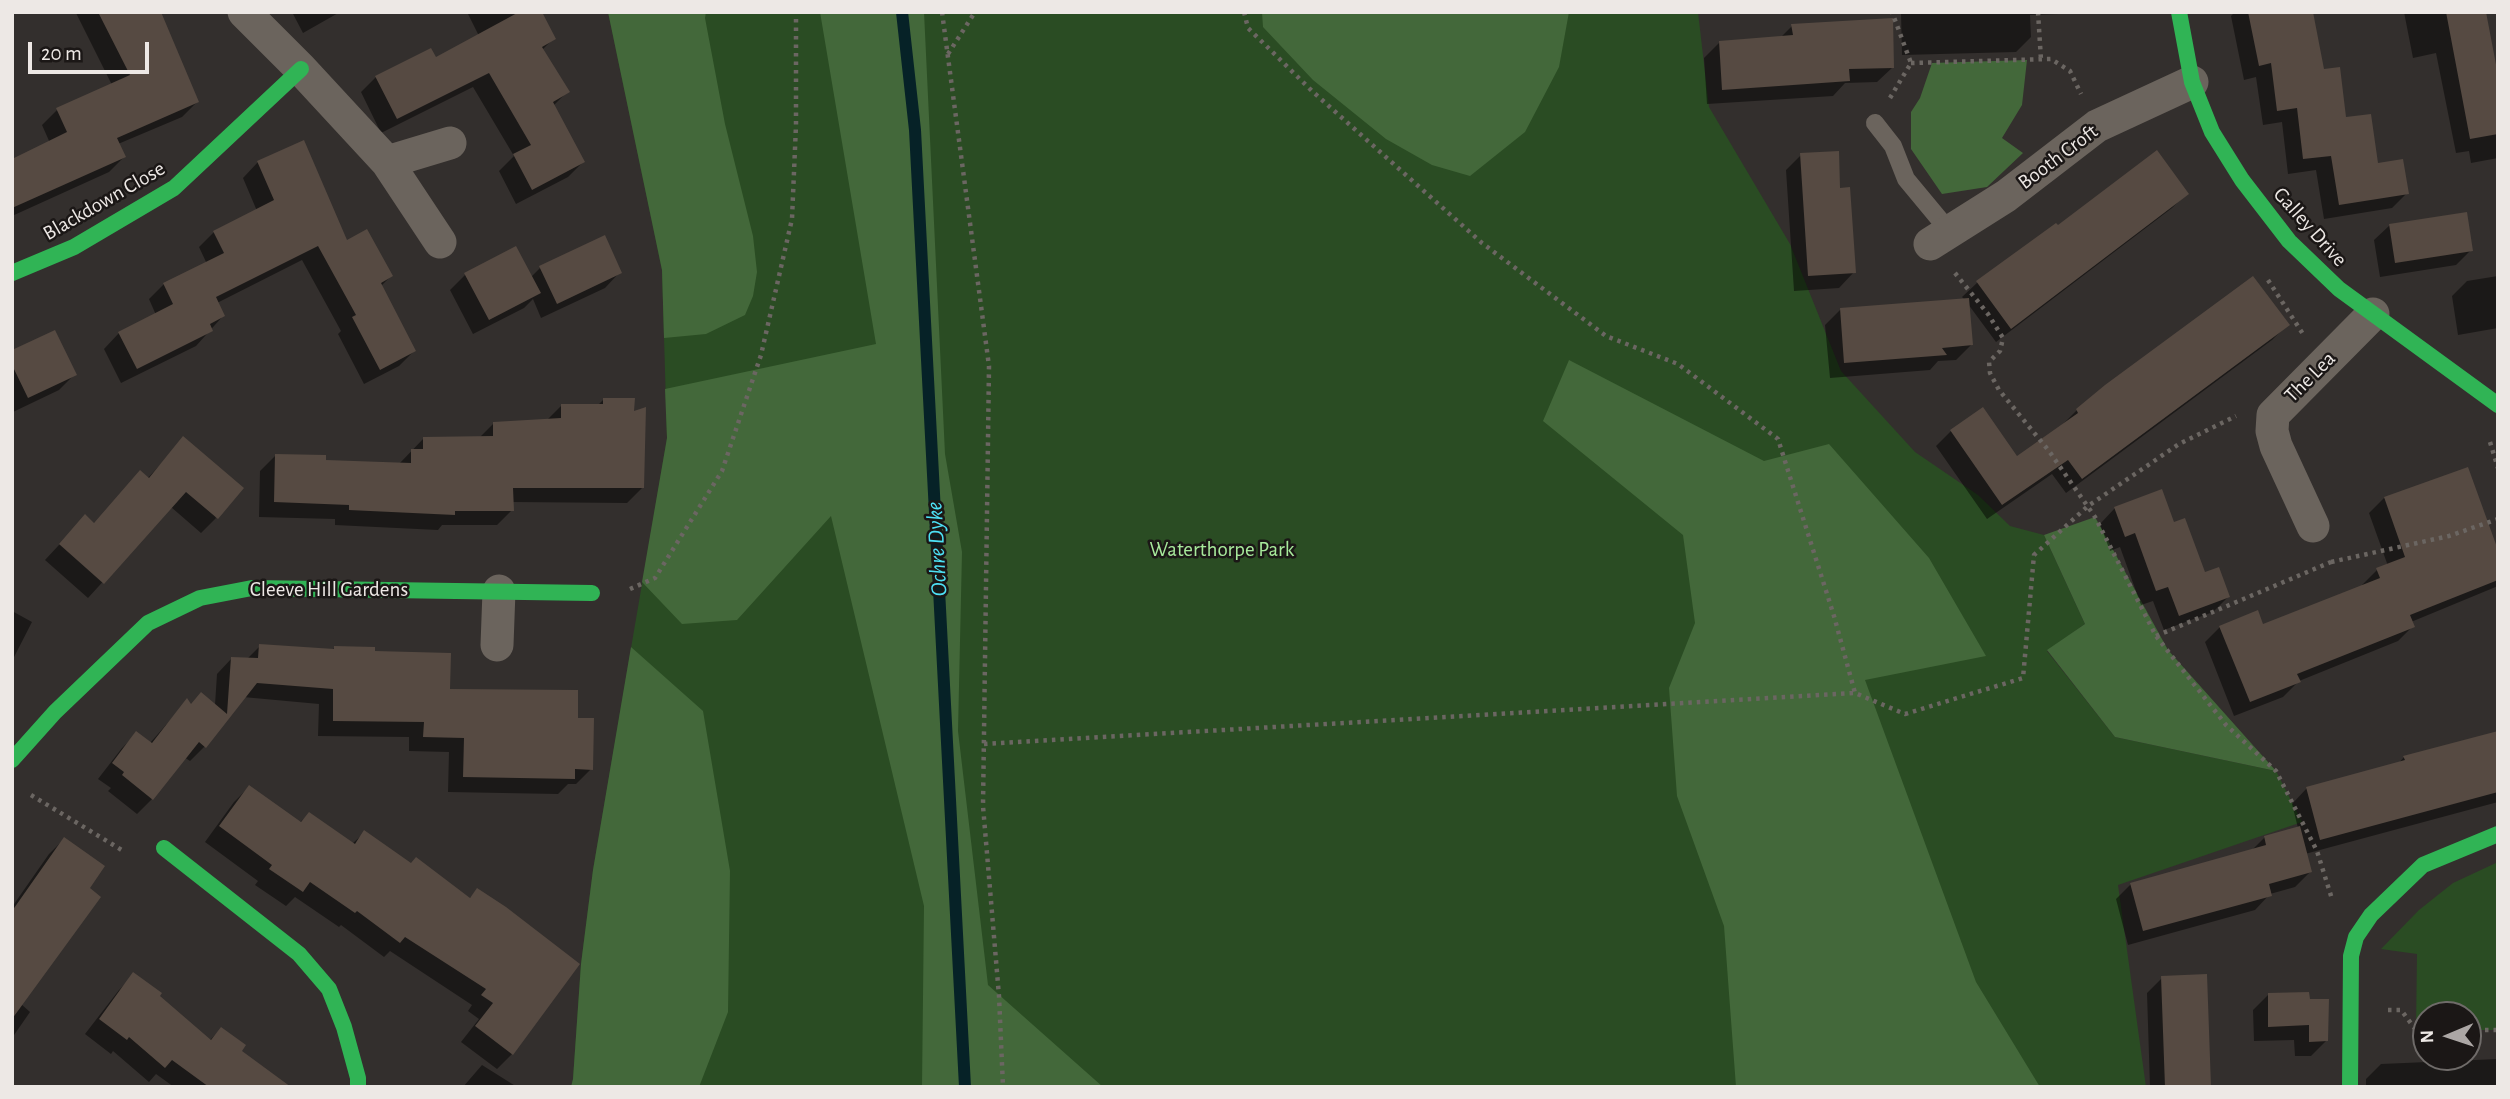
<!DOCTYPE html>
<html>
<head>
<meta charset="utf-8">
<style>
	body { margin:0 }
	#map { position:relative; width:2510px; height:1099px; overflow:hidden; background:#332f2d; font-family:"Alegreya Sans",sans-serif }
	canvas { display:block }
	.frame { position:absolute; inset:0; border:14px solid #ede8e5; pointer-events:none }
	.north { position:absolute; left:2412px; top:1001px; width:70px; height:70px; box-sizing:border-box; background:#1b1716; border:2px solid #6f6b69; border-radius:50%; rotate:268deg; font-size:19px; font-weight:700; line-height:28px; text-align:center; color:#ede8e5 }
	.north::after { content:''; display:block; margin:auto; width:24px; height:32px; background:#aca7a5; clip-path:polygon(50% 0,100% 100%,50% 72%,0 100%) }
	.scale { position:absolute; left:28px; top:42px; width:121px; height:32px; box-sizing:border-box; border:4px solid #ede8e5; border-top:0; padding-left:9px; font-size:21px; line-height:24px; white-space:nowrap; color:#ede8e5; -webkit-text-stroke:5px #1b1716; paint-order:stroke }
</style>
</head>
<body>
<div id="map">
<canvas width="2510" height="1099"></canvas>
<div class="frame"></div>
<div class="north">N</div>
<div class="scale">20 m</div>
</div>
<script>
const g = document.querySelector('canvas').getContext('2d');
g.lineJoin = 'round';
function fillPath(path, color) {
  g.fillStyle = color;
  g.fill(path, 'evenodd');
}
function shape(rows) {
  const path = new Path2D();
  for (const r of rows) {
    path.moveTo(r[0], r[1]);
    for (let i = 2; i < r.length; i += 2) path.lineTo(r[i], r[i + 1]);
  }
  return path;
}
function strokePath(path, color, width, dash) {
  g.strokeStyle = color;
  g.lineWidth = width;
  g.lineCap = dash ? 'butt' : 'round';
  g.setLineDash(dash || []);
  g.stroke(path);
}
function label(font, color, halo, rows, align = 'center') {
  g.font = font + ' "Alegreya Sans",sans-serif';
  g.lineWidth = 5;
  g.setLineDash([]);
  g.textBaseline = 'middle';
  g.strokeStyle = halo;
  g.fillStyle = color;
  for (const [text, x, y, turn = 0] of rows) {
    g.save();
    g.translate(x, y);
    g.rotate((+turn || 0) * Math.PI / 180);
    g.textAlign = isNaN(turn) ? turn : align;
    if (halo) g.strokeText(text, 0, 0);
    g.fillText(text, 0, 0);
    g.restore();
  }
}
fillPath(shape([
	[608,12,1698,12,1709,107,1790,244,1841,371,1915,452,1978,495,2010,526,2044,535,2085,624,2047,651,2115,737,2276,771,2302,822,2118,885,2146,1087,571,1087,573,1079,581,964,593,870,667,438,662,270],
	[2498,862,2498,1030,2468,1030,2468,1015,2426,1015,2426,1030,2416,1030,2417,954,2381,949,2419,910,2453,883]
]), '#2a4c23');
fillPath(shape([
	[608,12,706,12,705,18,725,124,753,236,757,272,753,296,745,315,706,334,664,338,662,270],
	[820,12,924,12,945,454,962,552,958,731,988,985,1103,1087,922,1087,924,906,831,516,737,620,682,624,642,582,667,438,665,389,876,344],
	[1262,12,1569,12,1559,67,1525,132,1470,176,1432,165,1386,139,1313,80,1263,27],
	[2027,60,2022,105,2002,138,2023,153,1987,187,1942,194,1911,149,1911,112,1920,98,1932,63],
	[1569,360,1764,461,1829,444,1929,558,1986,656,1865,680,1976,982,2040,1087,1736,1087,1724,926,1677,796,1669,688,1695,623,1683,535,1543,421],
	[2095,517,2168,650,2276,771,2115,737,2047,650,2085,624,2044,535],
	[631,647,703,711,730,871,728,1012,699,1087,571,1087,573,1079,581,964,593,870]
]), '#43683a');
fillPath(shape([
	[153,12,197,102,182,117,118,144,124,157,109,172,12,216,12,161,50,143,42,125,57,110,112,85,76,13],
	[292,12,340,12,303,33],
	[467,12,540,12,554,38,542,50,567,92,553,106,583,162,568,177,516,204,499,171,514,156,473,87,381,133,361,92,376,77,435,60,479,36],
	[1901,12,2060,12,2058,14,2030,15,2031,37,2016,52,1902,55],
	[2235,12,2311,12,2323,71,2345,119,2376,165,2407,193,2392,208,2324,219,2316,170,2288,174,2282,122,2263,125,2256,77,2244,80,2231,16],
	[2404,12,2484,12,2494,66,2498,65,2498,158,2471,163,2469,151,2456,153,2436,53,2413,58],
	[1792,26,1893,67,1877,82,1845,83,1833,96,1707,104,1704,58,1720,42,1780,38],
	[1801,155,1838,190,1854,272,1839,288,1794,291,1786,170],
	[258,162,346,242,391,276,380,287,414,351,399,366,364,384,338,334,341,331,302,260,217,303,223,316,196,346,121,383,104,349,119,333,156,315,149,299,164,284,207,264,199,247,214,232,257,211,243,178],
	[2187,193,2172,208,1996,342,1968,304,1971,345,1956,360,1938,361,1930,370,1830,378,1825,325,1840,310,1965,300,1962,297,1978,282],
	[2390,225,2471,250,2456,265,2380,277,2374,240],
	[604,237,620,272,605,288,541,318,533,299,524,308,473,334,450,290,465,275,531,277,540,268],
	[2498,276,2498,328,2458,335,2452,296,2467,281],
	[2287,325,2272,340,2066,493,2052,474,1987,519,1936,446,1951,431,2017,458,2062,425,2077,410],
	[12,352,75,374,59,390,13,412],
	[604,399,642,488,627,503,512,502,512,510,497,525,442,525,438,530,335,525,335,519,259,517,260,471,275,456,324,462,399,464,424,438,479,438,494,423,546,421,562,405,598,405],
	[179,444,216,518,201,533,171,507,88,598,45,560,85,517,93,524,147,479],
	[2384,498,2495,547,2498,545,2498,586,2411,622,2413,626,2398,641,2299,681,2283,697,2234,716,2205,642,2220,627,2262,627,2362,587,2362,585,2377,570,2388,566,2369,513],
	[2115,508,2173,524,2204,574,2228,597,2213,612,2164,630,2153,601,2141,605,2120,547,2110,551,2100,524],
	[12,611,32,622,12,661],
	[260,646,332,651,334,648,373,653,448,691,576,720,591,769,576,784,568,784,558,794,448,792,449,752,409,751,409,737,318,736,319,704,243,697,205,746,190,761,184,757,152,799,137,814,108,791,111,788,98,779,122,748,137,733,150,743,187,701,190,706,215,705,217,674,232,658,247,659],
	[2498,747,2498,802,2305,854,2310,872,2295,887,2270,894,2255,910,2128,945,2116,899,2131,884,2251,851,2265,837,2298,828,2292,804,2307,788,2398,764,2404,757],
	[249,787,299,823,309,814,352,844,364,833,410,865,469,899,477,890,512,1054,497,1069,461,1042,479,1019,468,1011,472,1005,390,951,384,957,341,925,339,927,295,897,286,906,255,885,258,881,205,842,234,802],
	[64,839,21,1004,30,1012,12,1038,12,907,49,854],
	[134,975,209,1041,221,1029,240,1052,288,1087,174,1087,156,1074,149,1082,113,1051,111,1054,85,1034,119,990],
	[2162,978,2209,1087,2150,1087,2147,993],
	[2268,995,2308,1001,2327,1040,2311,1056,2295,1056,2294,1040,2254,1041,2253,1010],
	[2498,1059,2498,1087,2366,1087,2366,1079,2381,1064],
	[482,1065,517,1087,463,1087]
]), '#0007');
strokePath(shape([
	[902,12,915,130,965,1087]
]), '#062227', 12);
fillPath(shape([
	[98,12,161,12,199,102,117,138,126,157,12,208,12,159,67,132,56,108,130,75],
	[519,12,542,12,556,39,542,47,570,92,553,102,585,162,532,190,513,154,531,145,489,73,397,119,375,76,431,48,436,57],
	[2248,12,2313,12,2324,69,2340,67,2346,117,2371,114,2378,163,2403,159,2409,194,2339,205,2331,156,2303,159,2297,108,2277,111,2271,63,2259,66],
	[2446,12,2486,12,2498,75,2498,134,2470,139],
	[1893,18,1894,68,1849,69,1850,81,1722,90,1719,41,1793,35,1791,24],
	[304,140,347,240,367,229,393,276,381,283,416,351,380,370,352,317,356,315,318,246,216,297,225,316,210,324,213,331,137,369,118,332,173,304,163,283,224,253,213,231,274,200,257,161],
	[2157,150,2189,194,2011,329,1976,281,2056,223,2058,225],
	[1839,151,1840,188,1850,187,1856,273,1808,276,1800,153],
	[2467,212,2473,251,2395,263,2389,224],
	[605,235,622,273,557,304,539,266],
	[516,246,541,293,489,320,464,273],
	[2253,276,2290,325,2082,479,2068,460,2002,505,1950,430,1983,407,2017,456,2078,413,2076,409,2105,385],
	[1969,298,1973,345,1942,348,1947,355,1844,363,1840,308],
	[55,330,77,375,28,398,12,365,12,350],
	[603,398,635,398,634,411,646,407,644,488,513,488,514,511,455,511,455,515,349,510,349,505,274,502,275,454,326,455,326,460,411,463,411,449,423,449,423,437,493,436,493,422,561,418,561,404,603,404],
	[183,436,244,488,218,519,186,492,104,584,59,544,85,514,94,523,140,470,149,478],
	[2468,467,2498,550,2498,580,2410,615,2415,627,2297,674,2301,682,2250,702,2219,626,2258,610,2263,624,2380,578,2376,568,2405,557,2384,497],
	[2162,489,2174,522,2185,518,2205,572,2219,567,2230,597,2179,616,2168,587,2156,591,2135,533,2125,537,2114,507],
	[259,644,334,649,334,646,375,647,375,651,451,653,450,689,578,690,578,718,594,718,593,770,575,769,575,779,463,777,464,738,423,737,424,722,333,721,333,689,257,683,206,748,199,742,153,800,122,775,124,772,112,763,136,731,152,743,187,698,191,704,201,692,227,714,231,657,258,658],
	[2498,731,2498,792,2320,840,2306,787,2405,760,2403,756],
	[249,785,301,822,309,812,355,844,364,830,411,863,416,857,470,898,477,888,506,907,580,964,513,1055,475,1026,493,1003,481,995,486,989,405,937,400,943,357,911,355,913,310,882,303,892,269,869,272,865,219,826],
	[2300,826,2312,872,2269,884,2272,896,2143,931,2130,883,2266,845,2264,836],
	[64,837,105,866,90,888,101,897,12,1019,12,911],
	[133,972,162,993,160,996,211,1040,221,1027,246,1045,242,1051,291,1087,209,1087,172,1060,165,1068,129,1037,127,1040,99,1019],
	[2207,974,2211,1087,2165,1087,2161,976],
	[2309,992,2310,999,2329,999,2328,1041,2309,1042,2309,1025,2268,1027,2268,993]
]), '#564a42');
strokePath(shape([
	[942,12,989,366,983,806,999,996,1003,1087],
	[1244,12,1248,28,1312,91,1482,243,1606,336,1678,364,1778,439,1834,616,1855,693],
	[2038,12,2041,60],
	[948,54,975,12],
	[1911,63,2051,59,2070,71,2081,94],
	[1890,98,1911,63,1892,12],
	[1955,273,1988,314,2003,338,2000,351,1989,362,1990,373,1999,390,2049,451,2095,517,2156,636,2226,725,2276,771,2317,851,2332,899],
	[2268,280,2303,334],
	[2490,442,2498,468],
	[2331,562,2449,536,2498,519],
	[630,589,655,578,722,471,761,355,792,219,796,125,796,12],
	[2156,636,2331,562,2329,557],
	[984,744,1855,693,1905,714,2023,678,2034,555,2088,506,2179,444,2236,416],
	[31,795,125,852],
	[2388,1010,2401,1010,2416,1030,2426,1030],
	[2468,1030,2498,1030]
]), '#6b6662', 4.5, [3.5, 5]);
strokePath(shape([
	[1875,123,1893,146,1906,179,1950,232]
]), '#6b645d', 18);
strokePath(shape([
	[244,12,301,69,387,162,440,242],
	[387,162,450,143],
	[1930,244,2006,196,2097,126,2192,82],
	[2313,526,2276,446,2272,431,2273,415,2373,314],
	[497,645,499,591]
]), '#6b645d', 33);
strokePath(shape([
	[2179,12,2192,82,2212,132,2242,180,2289,241,2339,289,2498,405],
	[12,273,74,247,174,188,301,69],
	[12,760,55,712,148,623,200,598,252,588,592,593],
	[164,848,299,954,329,989,344,1027,358,1078,358,1087],
	[2350,1087,2351,956,2356,937,2371,915,2423,865,2498,834]
]), '#30b455', 16);
label('21px', '#ede8e5', '#1b1716', [
	["Booth Croft",2058,157,-37],
	["Blackdown Close",104,201,-30],
	["Galley Drive",2310,227,48],
	["The Lea",2310,377,-45],
	["Cleeve Hill Gardens",329,590]
]);
label('21px', '#a7e99b', '#1b1716', [
	["Waterthorpe Park",1222,550]
]);
label('italic 23px', '#4de1f5', '#1b1716', [
	["Ochre Dyke",937,549,-93]
]);
</script>
</body>
</html>
